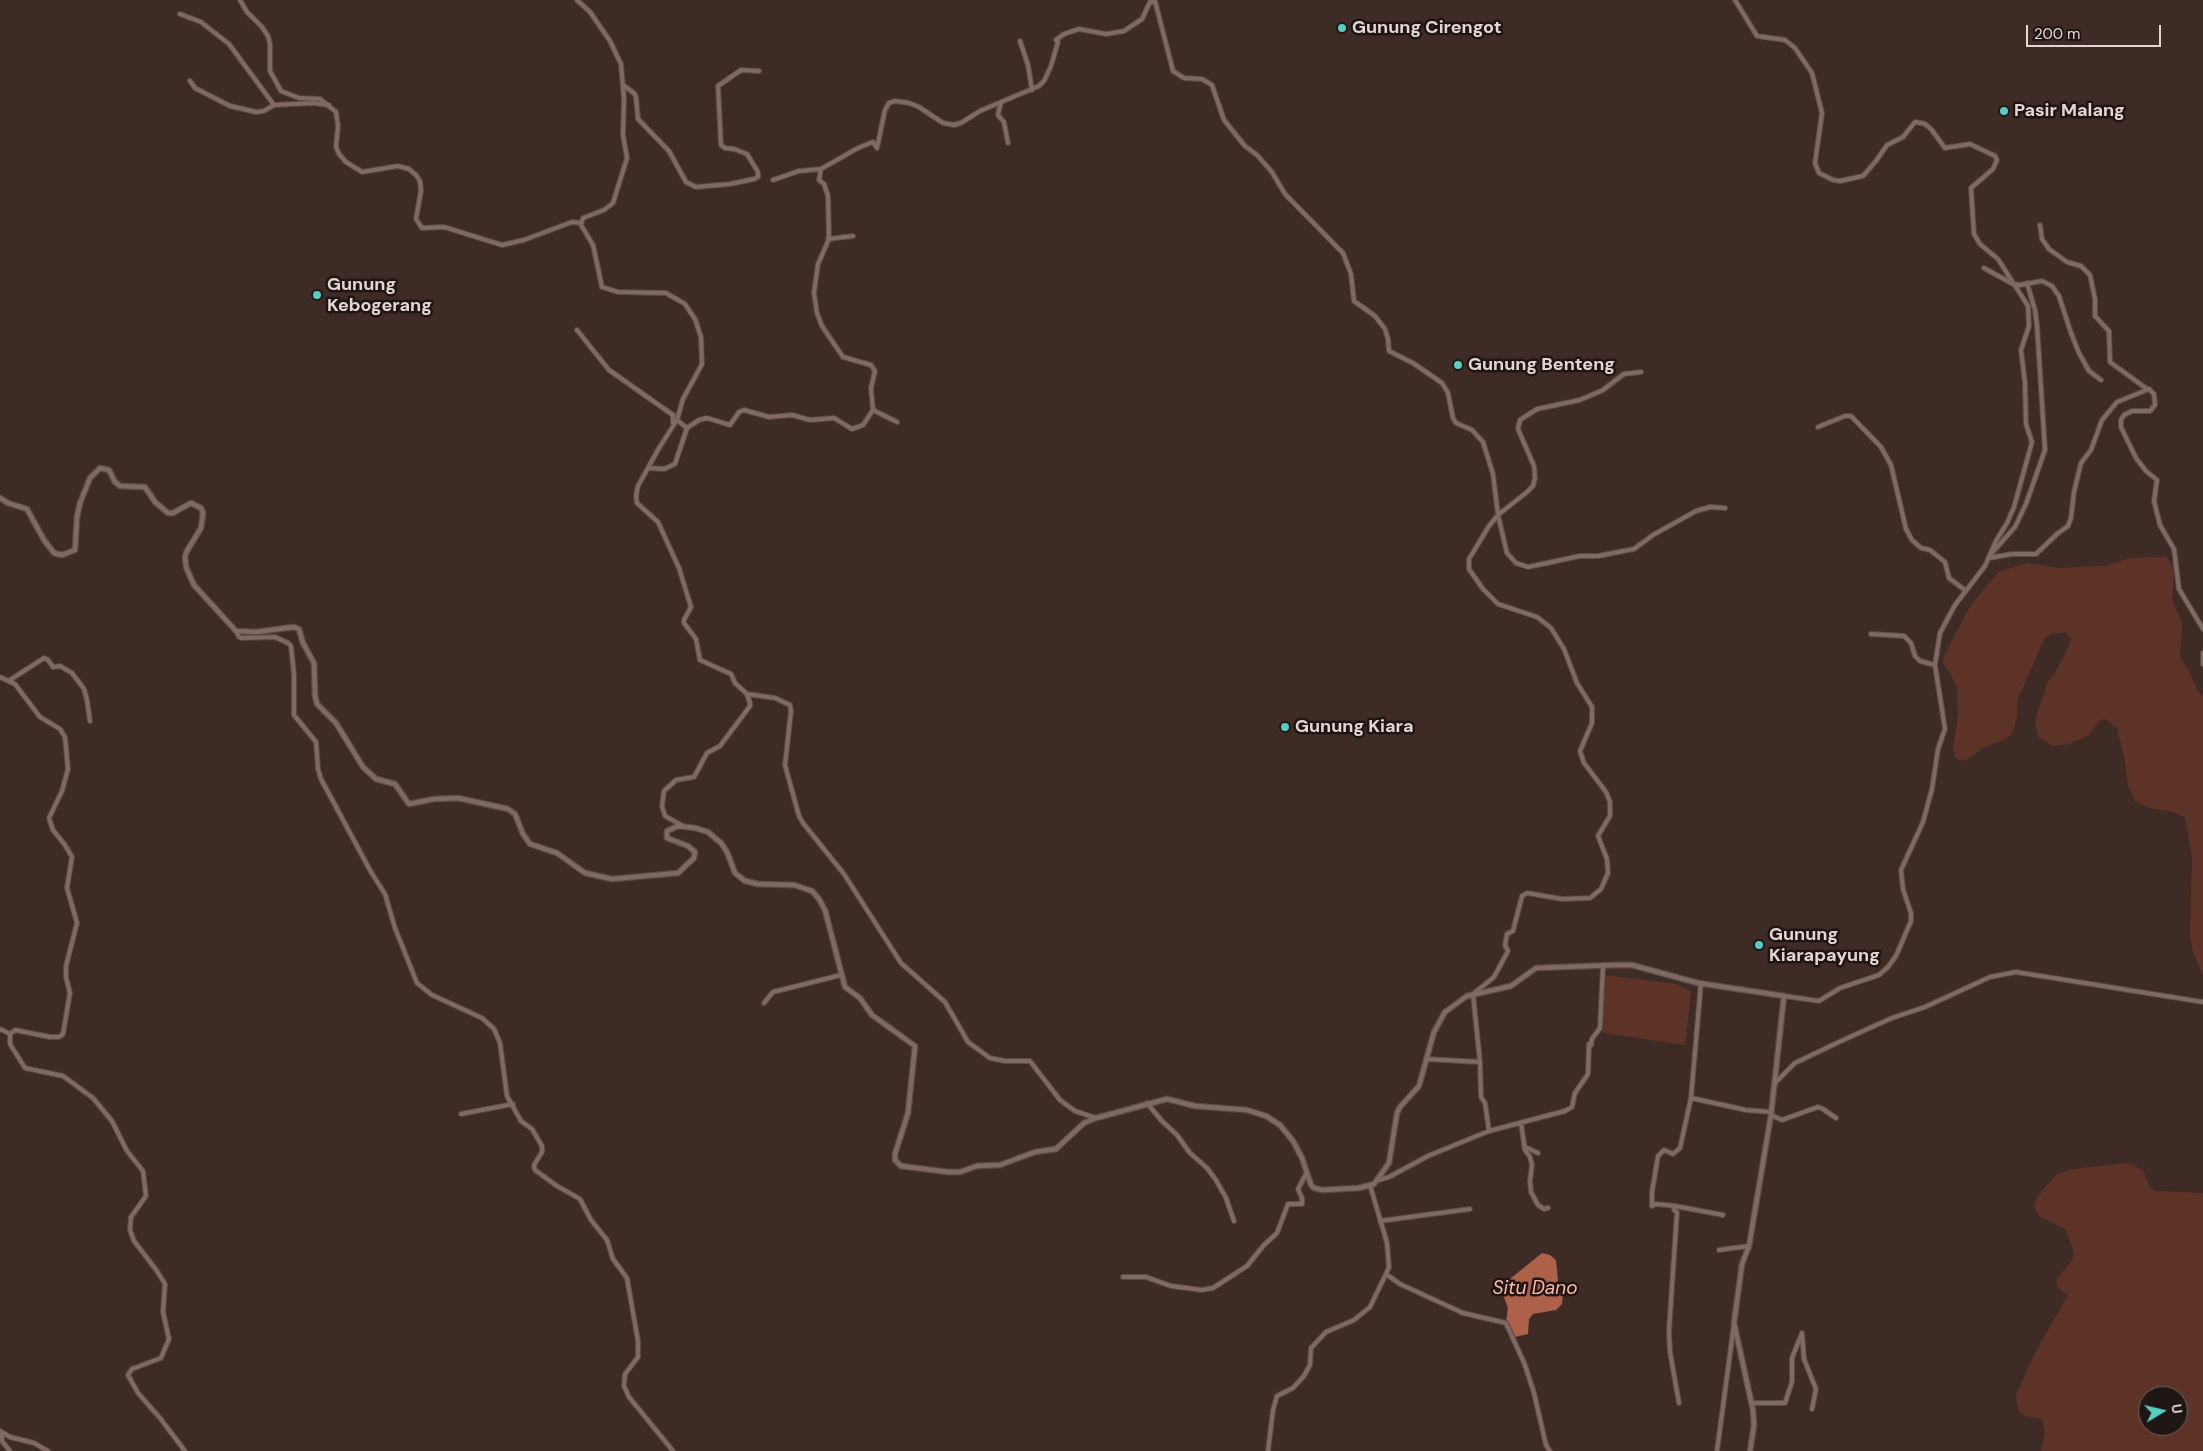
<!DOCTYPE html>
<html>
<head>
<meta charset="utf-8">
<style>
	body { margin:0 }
	#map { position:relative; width:2203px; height:1451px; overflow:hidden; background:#3e2b26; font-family:"DM Sans",sans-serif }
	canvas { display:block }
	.north { position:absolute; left:2138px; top:1386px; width:50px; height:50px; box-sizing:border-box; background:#1f1613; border:1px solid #6d635f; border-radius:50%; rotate:81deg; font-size:14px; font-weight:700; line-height:20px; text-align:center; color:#e3d6d2 }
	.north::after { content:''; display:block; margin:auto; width:18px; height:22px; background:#57cec2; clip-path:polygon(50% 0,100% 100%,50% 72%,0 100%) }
	.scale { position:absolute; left:2026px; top:25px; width:135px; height:22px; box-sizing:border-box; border:2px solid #e3d6d2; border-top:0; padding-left:6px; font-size:15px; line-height:18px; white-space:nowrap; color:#e3d6d2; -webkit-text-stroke:4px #1f1613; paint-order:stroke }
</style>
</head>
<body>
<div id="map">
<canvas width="2203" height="1451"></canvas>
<div class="north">U</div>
<div class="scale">200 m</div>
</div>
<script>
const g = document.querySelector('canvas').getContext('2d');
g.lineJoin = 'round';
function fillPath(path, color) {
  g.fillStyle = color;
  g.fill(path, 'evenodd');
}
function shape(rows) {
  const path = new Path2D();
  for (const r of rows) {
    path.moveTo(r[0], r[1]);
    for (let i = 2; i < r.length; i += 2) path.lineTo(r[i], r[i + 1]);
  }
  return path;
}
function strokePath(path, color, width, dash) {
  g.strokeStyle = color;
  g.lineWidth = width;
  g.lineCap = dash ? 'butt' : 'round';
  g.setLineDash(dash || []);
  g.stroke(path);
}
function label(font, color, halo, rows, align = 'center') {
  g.font = font + ' "DM Sans",sans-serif';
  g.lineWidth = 5;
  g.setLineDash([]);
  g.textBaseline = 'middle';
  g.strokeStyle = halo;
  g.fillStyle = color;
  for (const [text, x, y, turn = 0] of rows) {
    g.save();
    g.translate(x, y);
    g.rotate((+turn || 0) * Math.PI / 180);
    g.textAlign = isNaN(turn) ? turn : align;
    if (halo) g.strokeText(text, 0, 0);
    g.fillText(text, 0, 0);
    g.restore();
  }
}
fillPath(shape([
	[2166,557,2172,565,2174,574,2172,600,2182,622,2180,658,2189,671,2198,692,2203,696,2203,975,2193,952,2190,935,2192,857,2185,817,2173,812,2149,808,2135,801,2128,786,2125,760,2117,728,2104,718,2098,722,2089,735,2069,744,2053,746,2039,738,2035,722,2037,714,2048,681,2054,675,2069,646,2071,638,2065,632,2051,634,2044,639,2017,701,2017,717,2013,732,2006,739,1982,748,1970,758,1962,761,1955,757,1953,748,1958,715,1957,688,1950,673,1942,663,1946,652,1969,608,1998,572,2027,563,2059,568,2097,566,2105,566,2129,558],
	[1605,975,1676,984,1691,991,1685,1045,1604,1033,1602,1031],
	[2125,1163,2132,1164,2143,1171,2149,1186,2155,1191,2203,1193,2203,1451,2041,1451,2045,1432,2042,1419,2025,1416,2018,1411,2016,1395,2034,1355,2068,1295,2058,1288,2056,1280,2072,1261,2074,1253,2065,1229,2039,1216,2034,1205,2037,1197,2057,1174,2073,1169],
	[2148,1396,2178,1396,2178,1426,2148,1426]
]), '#5e3327');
fillPath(shape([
	[1542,1253,1550,1255,1556,1260,1558,1281,1563,1295,1562,1304,1556,1310,1533,1314,1529,1319,1528,1334,1515,1337,1506,1322,1508,1308,1500,1287]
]), '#ad604a');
const minor = shape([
	[240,0,247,12,262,27,268,36,270,44,270,71,281,91,299,98,320,99,336,112,338,126,336,147,339,154,346,162,362,172,398,166,409,169,416,175,420,181,421,191,416,219,422,228,444,227,502,245,524,240,572,222,581,223],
	[577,0,590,12,610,41,621,64,624,99,623,135,627,158,613,203,604,210,583,218,581,225,593,245,602,287,618,292,666,293,685,304,695,319,701,337,702,364,683,399,677,420],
	[1735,0,1757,36,1785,40,1795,48,1812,73,1822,113,1815,163,1819,173,1833,180,1840,181,1863,176,1876,161,1887,145,1903,137,1915,122,1925,124,1931,129,1945,148,1970,144,1995,156,1997,160,1993,169,1971,188,1974,234,1980,244,1998,259,2028,306,2029,326,2021,350,2025,383,2026,424,2032,442,2014,507,2007,523,1996,541,1985,566,1955,605,1940,633,1935,665,1945,729,1938,749,1932,789,1923,822,1901,870,1903,889,1911,913,1911,921,1896,956,1888,967,1879,975,1840,988,1819,1001,1784,996],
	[1151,2,1155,1,1173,71,1184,78,1202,79,1212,85,1224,120,1245,146,1257,155,1272,172,1285,194,1343,253,1351,274,1354,301,1375,316,1385,329,1388,339,1389,351,1413,363,1442,383,1448,393,1453,418,1456,423,1472,430,1483,442,1493,474,1498,515,1489,526,1469,559,1469,569,1483,589,1498,604,1537,617,1551,628,1564,649,1577,683,1592,707,1592,723,1580,751,1584,763,1606,792,1610,802,1610,816,1598,836,1607,859,1608,873,1601,889,1590,898,1562,899,1527,893,1522,896,1513,931,1507,934,1505,945,1508,951,1494,977,1473,994,1480,1062,1481,1097,1485,1103,1489,1131],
	[180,14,201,22,229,44,274,105,313,103,329,105],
	[1020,41,1028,65,1032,90],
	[190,81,195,88,230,106,256,112,264,111,274,105],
	[623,85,634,93,636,97,638,119,669,151,686,182,696,187,730,184,754,179,758,177,758,172,747,154,734,149,725,148,721,145,718,86,741,70,759,71],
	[1001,102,998,115,1004,122,1008,143],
	[773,180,799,171,821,169],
	[2040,225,2042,239,2049,249,2067,262,2081,266,2090,275,2095,299,2095,316,2109,331,2110,362,2147,389],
	[828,239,853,236],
	[1984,268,2013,284,2020,285,2042,281,2052,286,2059,296,2071,333,2079,353,2089,371,2101,380],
	[577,330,609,370,673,415,673,423],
	[1641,372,1624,374,1603,390,1580,400,1537,409,1520,420,1518,429,1534,466,1535,478,1533,486,1527,492,1498,515,1507,553,1516,563,1528,567,1580,556,1598,556,1634,549,1653,535,1696,511,1710,507,1725,508],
	[873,410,897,422],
	[1818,427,1845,416,1851,416,1881,447,1891,465,1906,529,1912,540,1921,548,1930,550,1945,562,1949,578,1966,591],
	[649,468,664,469,675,464,687,428],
	[1991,554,2015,527,2026,504,2045,450,2037,325,2035,310,2027,283],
	[1989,558,2012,554,2036,554,2057,534,2068,526,2071,518,2074,492,2081,463,2091,450,2102,420,2117,402,2149,389,2154,394,2155,405,2150,411,2132,411,2124,415,2121,420,2121,427,2136,458,2146,471,2157,480,2154,501,2160,525,2174,549,2179,589,2203,629],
	[236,631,239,637,242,638,275,637,288,643,291,646,294,674,294,715,316,742,318,769,321,779,371,872,385,894,395,928,417,983,432,995,482,1018,494,1029,500,1043,507,1096,521,1121,532,1129,542,1146,542,1152,534,1165,535,1170,557,1186,580,1199,591,1220,607,1240,613,1259,627,1278,638,1341,638,1357,625,1374,624,1386,629,1397,673,1451],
	[1871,634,1904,636,1911,643,1915,656,1920,661,1935,665],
	[2203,653,2203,664],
	[0,677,15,684,40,717,60,729,65,737,68,769,62,791,49,818,53,830,65,845,72,857,67,888,77,923,66,966,66,977,70,993,63,1034,59,1037,50,1037,15,1030,10,1034,10,1044,25,1068,63,1076,93,1098,112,1121,127,1151,143,1171,146,1196,131,1217,130,1230,134,1241,157,1271,165,1284,163,1312,169,1339,161,1358,132,1369,128,1375,138,1393,160,1418,185,1451],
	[10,680,44,658,48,660,53,667,60,666,72,673,84,689,87,700,90,721],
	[747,694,775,698,790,705,791,711,785,765,799,816,803,823,844,874,901,963,945,1002,968,1042,990,1058,1005,1061,1030,1061,1060,1100,1075,1111,1096,1118],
	[683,826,665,816,662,806,664,791,676,780,694,777,707,753,720,746,750,706,750,703,747,694,735,683,731,674,700,660,696,639,684,623,684,620,691,607,679,568,658,522,637,503,636,496,638,486,659,448,677,420,687,428,699,420,707,418,730,425,739,412,744,410,769,417,792,415,810,420,834,418,852,429,863,425,873,410,871,388,875,371,871,365,843,357,822,326,817,313,814,293,818,264,829,239,828,196,824,184,819,180,821,169,858,148,873,142,877,148,885,110,889,103,895,101,909,103,919,107,943,123,954,125,961,123,980,111,1039,86,1044,81,1051,66,1058,42,1056,40,1064,34,1079,29,1106,34,1124,31,1142,19,1151,0],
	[764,1003,773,992,841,975],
	[0,1029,10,1034],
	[1426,1059,1480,1062],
	[1775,1083,1795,1063,1839,1042,1892,1018,1925,1007,1990,977,2016,972,2203,1002],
	[1691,1098,1746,1110,1771,1112],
	[1147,1103,1161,1120,1177,1135,1190,1153,1207,1168,1216,1180,1226,1198,1234,1221],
	[461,1114,513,1104],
	[1771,1115,1782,1120,1818,1107,1823,1109,1836,1118],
	[1521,1123,1525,1150,1530,1157,1532,1165,1530,1181,1531,1192,1538,1205,1544,1209,1548,1208],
	[1525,1147,1538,1153],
	[1379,1180,1389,1177,1428,1156,1489,1131,1565,1111,1572,1107,1575,1093,1588,1074,1589,1044,1591,1045,1592,1039,1600,1028,1603,966],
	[1675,1206,1723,1215],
	[1380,1221,1470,1209],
	[1719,1250,1749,1246],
	[1386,1274,1400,1284,1463,1313,1506,1323,1525,1365,1534,1393,1546,1445,1550,1451],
	[1123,1277,1146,1277,1171,1286,1202,1290,1213,1288,1247,1266,1264,1245,1277,1233,1288,1204,1302,1204,1302,1198,1298,1189,1307,1172],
	[1679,1403,1670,1352,1669,1331,1677,1212,1674,1210,1675,1206,1656,1204,1652,1206,1652,1192,1658,1156,1664,1150,1673,1154,1680,1148,1691,1098,1701,983],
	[1752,1403,1785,1403,1792,1382,1792,1358,1802,1333,1804,1359,1816,1389,1812,1409],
	[0,1431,10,1437,34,1443,48,1451],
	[2,1433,2,1441,10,1451],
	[1268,1451,1273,1410,1277,1396,1293,1388,1304,1376,1310,1365,1311,1348,1326,1332,1354,1320,1370,1307,1386,1274,1389,1267,1387,1243,1370,1185],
	[1717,1451,1734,1324]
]);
const tertiary = shape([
	[0,498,8,503,27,509,44,540,54,553,62,555,75,550,77,517,80,503,90,478,100,468,109,470,115,482,120,486,145,487,155,502,168,513,173,513,191,503,201,508,203,513,201,528,187,551,185,556,186,567,194,585,236,631,256,632,294,627,299,629,303,643,314,663,315,695,317,704,336,723,363,767,376,779,395,784,409,804,434,799,458,798,508,809,515,814,523,834,530,844,557,853,585,873,612,879,678,873,694,858,695,852,688,846,667,838,667,831,678,826,695,828,708,832,721,843,727,852,735,873,745,881,758,884,794,885,812,891,819,899,825,910,845,987,860,998,872,1015,915,1046,908,1113,895,1154,895,1160,901,1166,948,1172,960,1172,977,1166,1000,1165,1035,1152,1056,1149,1084,1123,1096,1118,1167,1099,1195,1106,1247,1110,1266,1116,1280,1125,1293,1141,1302,1158,1311,1185,1314,1188,1322,1190,1359,1188,1374,1184,1389,1163,1397,1113,1400,1107,1419,1086,1434,1032,1445,1012,1467,996,1511,986,1536,968,1616,965,1632,965,1698,983,1784,996,1771,1115,1749,1246,1742,1264,1734,1323,1753,1410,1754,1425,1750,1451]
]);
strokePath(minor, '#594a45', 6);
strokePath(tertiary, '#594a45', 7);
strokePath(minor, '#7f6962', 4);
strokePath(tertiary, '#7f6962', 4.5);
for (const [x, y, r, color] of [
	[1342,28,5,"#57cec2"],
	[2004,111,5,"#57cec2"],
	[317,295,5,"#57cec2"],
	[1458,365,5,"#57cec2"],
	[1285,727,5,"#57cec2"],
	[1759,945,5,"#57cec2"]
]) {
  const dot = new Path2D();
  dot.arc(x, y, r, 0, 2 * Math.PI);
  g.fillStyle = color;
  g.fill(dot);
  strokePath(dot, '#1f1613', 2);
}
label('bold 18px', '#e3d6d2', '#1f1613', [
	["Gunung Cirengot",1352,28],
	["Pasir Malang",2014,111],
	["Gunung",327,285],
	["Kebogerang",327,306],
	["Gunung Benteng",1468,365],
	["Gunung Kiara",1295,727],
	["Gunung",1769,935],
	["Kiarapayung",1769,956]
], 'left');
label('italic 19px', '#fbb9a6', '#1f1613', [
	["Situ Dano",1535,1289]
]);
</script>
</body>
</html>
